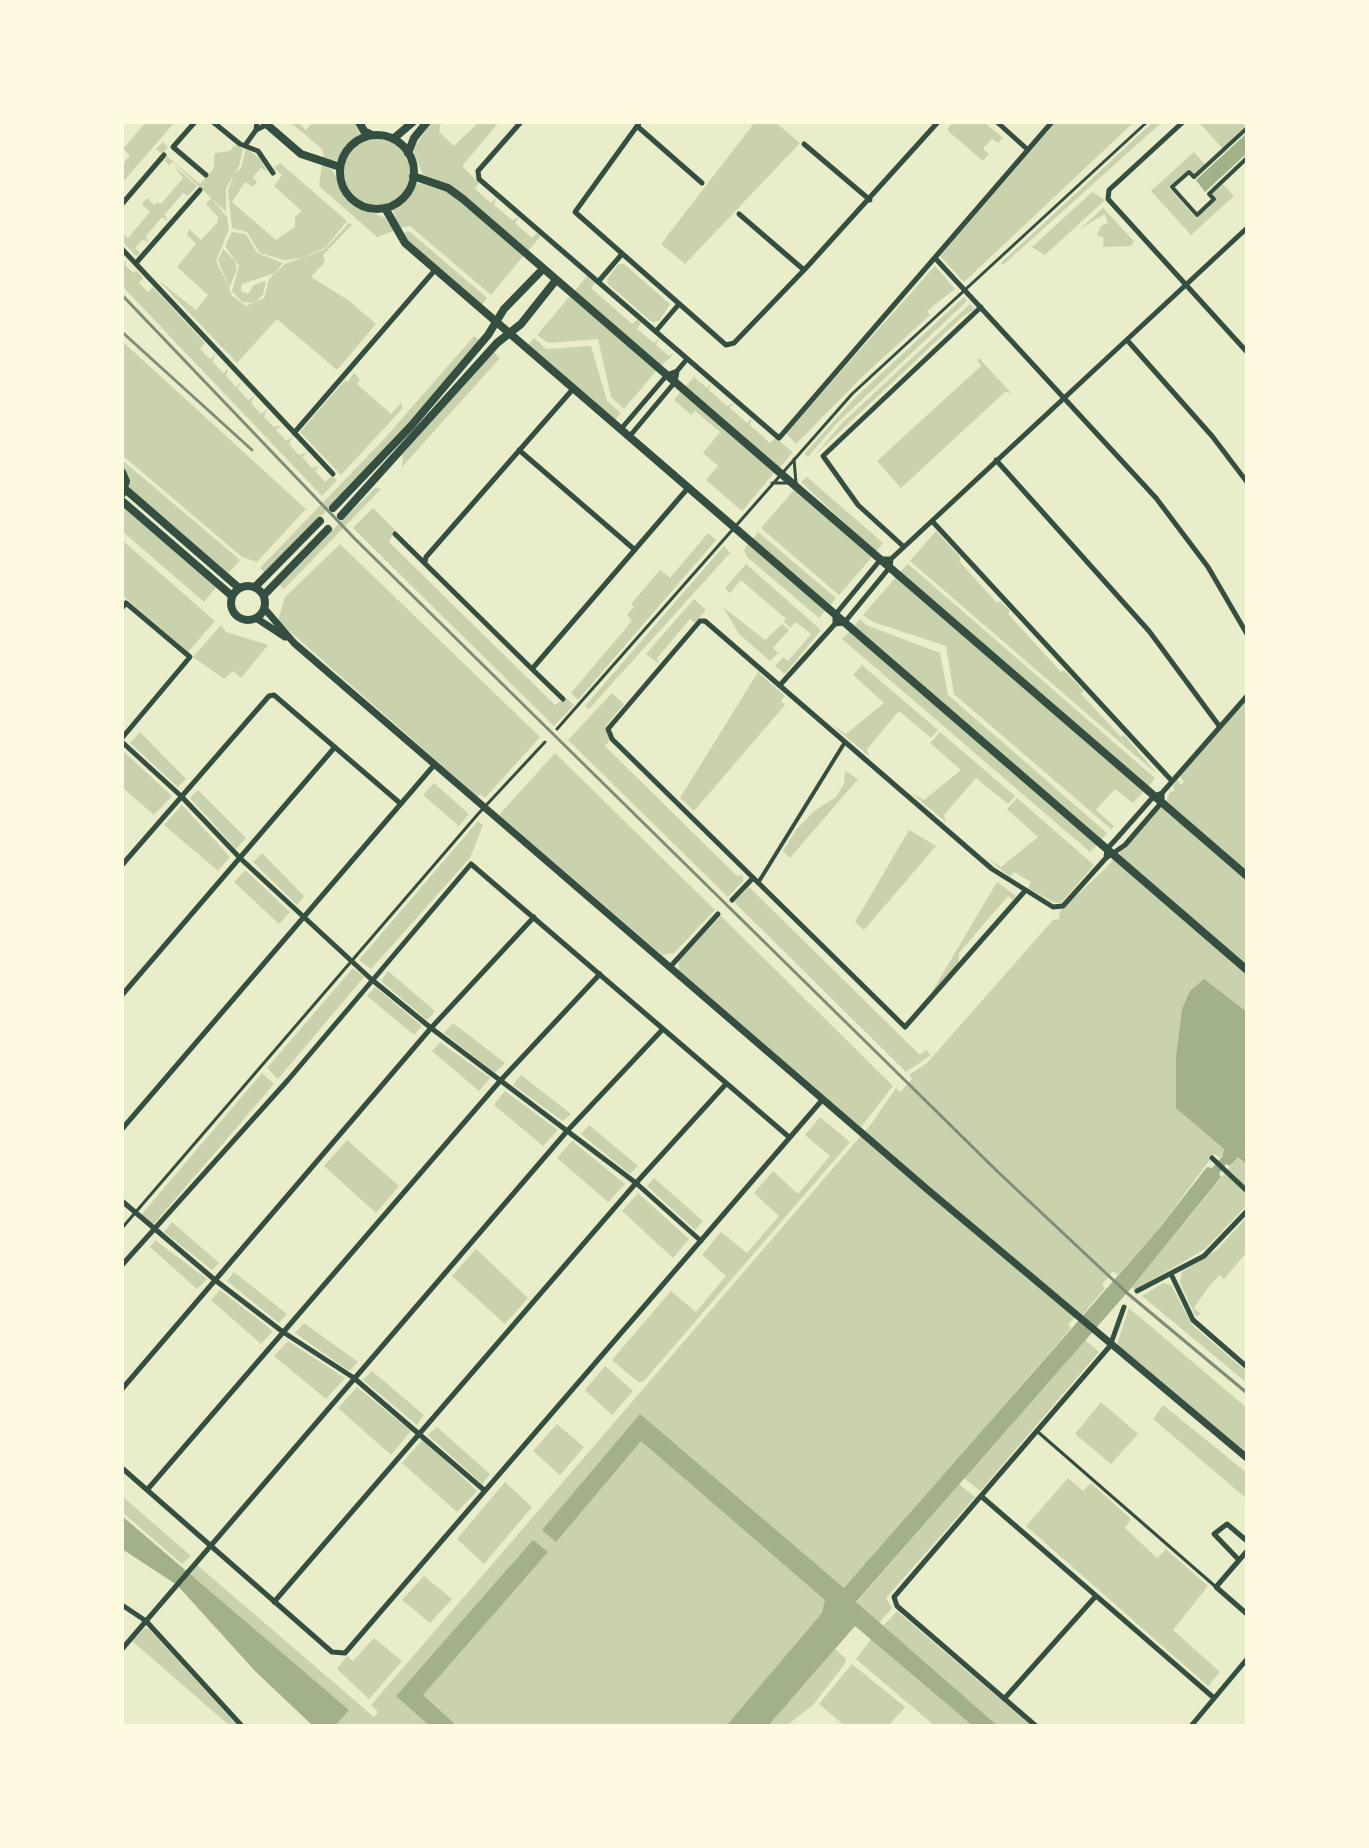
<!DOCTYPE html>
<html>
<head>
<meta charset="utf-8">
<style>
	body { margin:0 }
	#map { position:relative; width:1369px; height:1848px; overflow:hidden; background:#e9edc9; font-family:Barlow,sans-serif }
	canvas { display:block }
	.frame { position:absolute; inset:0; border:124px solid #fefae0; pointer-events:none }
</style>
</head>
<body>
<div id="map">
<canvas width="1369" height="1848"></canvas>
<div class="frame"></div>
</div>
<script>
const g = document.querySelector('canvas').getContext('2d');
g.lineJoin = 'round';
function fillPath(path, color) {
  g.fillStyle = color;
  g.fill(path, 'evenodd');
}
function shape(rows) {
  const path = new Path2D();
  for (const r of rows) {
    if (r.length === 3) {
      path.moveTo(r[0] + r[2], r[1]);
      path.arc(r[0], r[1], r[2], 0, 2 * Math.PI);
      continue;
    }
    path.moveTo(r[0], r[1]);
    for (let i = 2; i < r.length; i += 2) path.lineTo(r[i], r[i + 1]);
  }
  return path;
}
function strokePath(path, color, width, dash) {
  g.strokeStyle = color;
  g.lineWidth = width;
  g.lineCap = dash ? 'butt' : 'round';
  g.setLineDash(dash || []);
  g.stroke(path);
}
fillPath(shape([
	[146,122,175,122,122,183,122,165,130,155,123,149],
	[290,122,297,122,306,130,313,122,356,122,360,136,346,147,338,161,324,159,322,149],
	[431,122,441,122,439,132,454,146,479,122,499,122,462,166,479,183,475,189,491,203,496,198,494,205,512,220,519,217,515,223,532,238,537,233,541,236,527,252,456,190,423,175,413,150],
	[755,122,775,122,800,143,685,264,661,244],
	[953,122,984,122,1003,138,998,143,992,139,983,149,989,154,983,161,947,130],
	[1056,122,1134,122,964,282,940,256],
	[1153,122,1162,122,1003,265,1001,263],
	[1199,122,1241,122,1245,126,1222,148],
	[377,172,33],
	[163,142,168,147,163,153,200,184,213,170,215,153,230,151,235,145,243,149,239,166,226,188,226,212,173,162,169,165,165,161,167,157,156,149],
	[246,148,260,159,267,172,261,168,253,177,257,182,253,187,245,182,232,202,276,240,295,227,295,217,302,211,274,186,282,175,274,168,280,163,347,221,325,248,301,258,284,260,260,253,247,232,232,228,228,191,234,174,241,168],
	[1194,152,1205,164,1194,174,1189,169,1169,188,1196,218,1216,199,1212,194,1223,184,1234,196,1191,235,1151,191],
	[322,164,332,170,351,203,385,218,394,231,377,237,319,186],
	[174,166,197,186,188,196,183,193,165,214,167,221,162,217,146,236,148,243,143,239,135,248,140,253,136,256,122,241,122,233,128,238,150,212,142,204,147,198,154,205,158,202,161,204,183,178],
	[416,183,447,190,524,255,491,295,410,226,399,228,393,209,408,198],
	[1092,192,1105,200,1045,255,1032,247],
	[211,198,227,217,229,229,216,261,229,287,218,260,223,249,235,261,237,270,229,288,232,296,246,306,264,298,269,279,285,264,324,250,349,223,352,225,323,255,325,262,311,277,348,300,376,324,337,370,277,319,237,363,157,279,196,310,208,295,177,267,196,244,187,235,189,229,201,240,217,223,218,217,206,204],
	[1103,208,1134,241,1131,246,1103,247,1104,238,1097,235,1101,226,1108,223,1105,214,1080,229],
	[409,231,487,298,481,306,411,246,402,234],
	[232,232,246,234,257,253,283,263,275,273,242,284,241,291,248,294,254,285,266,281,263,295,254,303,242,302,232,291,239,266,225,246],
	[127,260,125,265,133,273,137,271,143,278,139,283,148,292,153,287,205,343,200,349,210,359,215,355,213,362,223,373,228,369,226,376,236,387,241,382,238,389,248,400,254,396,251,403,261,414,266,410,264,417,274,427,281,425,276,430,287,441,292,437,289,444,299,455,307,453,302,457,312,468,319,466,315,471,325,482,332,476,337,480,322,496,122,286,122,265],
	[619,264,624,264,670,304,659,321,652,322,608,284,607,279],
	[935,266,955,289,927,311,930,315,863,376,796,444,786,433],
	[587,276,595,283,591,288,632,324,637,320,641,323,637,329,654,343,659,338,656,345,669,356,675,353,660,367,574,292],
	[570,296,657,370,624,409,611,397,598,339,548,343,537,335],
	[964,297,967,301,837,423,808,457,804,454,855,398],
	[970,304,975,309,962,317,814,456,841,424],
	[474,336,481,341,421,411,266,574,260,568,385,438],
	[534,338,546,349,591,346,607,401,621,413,614,421,527,346],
	[122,341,306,509,257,562,242,557,122,455],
	[493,351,500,358,402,467,403,454],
	[979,358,1011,393,1005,392,901,488,877,461,981,366,977,360],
	[354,373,360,379,357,384,391,414,402,402,402,409,341,475,300,432,345,380,348,382],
	[694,377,707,388,711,384,709,390,727,406,734,403,730,408,747,423,752,418,750,425,770,443,775,438,793,452,779,468,685,387],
	[681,391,775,472,742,511,706,480,718,466,703,453,720,432,695,411,691,415,674,400],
	[122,460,240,560,227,575,130,489],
	[807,477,883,543,876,552,801,482],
	[375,488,381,489,288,585,284,589,278,584],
	[795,489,873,556,839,595,761,528],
	[122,506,217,586,204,602,122,531],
	[373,508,395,530,389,542,555,705,566,698,574,705,554,726,353,528],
	[936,531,961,558,959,561,997,603,1000,601,1010,611,1008,614,1061,672,1064,670,1084,691,1081,694,1121,737,1124,735,1158,775,910,561],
	[758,532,836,598,829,607,752,540],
	[708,533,716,540,578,700,571,693,632,621,627,615,634,607,631,604,660,570,670,578],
	[122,540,215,621,188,652,122,595],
	[748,543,826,610,819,618,747,557,744,550],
	[340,544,540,737,485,798,480,794,478,797,278,621,285,597],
	[724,546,730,553,589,709,585,706],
	[746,564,821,630,785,674,775,666,783,657,788,661,811,634,796,622,790,628,784,622,786,619,741,580,730,593,725,588],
	[908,564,1155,778,1148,787,899,573],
	[897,576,1145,790,1133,803,1115,789,1096,810,1114,826,1111,829,954,694,946,646,873,622,863,615],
	[694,599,706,610,695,623,690,619,657,658,659,664,646,654],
	[723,607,765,640,782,624,789,630,773,648,778,653,770,661,739,634],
	[860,619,866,625,940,653,948,695,1107,833,1100,841,853,627],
	[221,625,226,632,268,645,241,678,233,671,224,679,193,657],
	[850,631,1098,844,1090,852,842,639],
	[862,665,938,730,931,738,899,711,867,749,869,756,832,725,846,734,884,703,853,675],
	[758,672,785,696,781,701,785,705,694,811,680,798],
	[612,693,624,704,606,726,609,741,605,746,737,876,743,875,743,881,728,897,568,740],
	[1247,699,1247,1115,1221,1146,1224,1149,1221,1158,1214,1154,1158,1230,1118,1275,1113,1271,1102,1285,1105,1288,1082,1315,1079,1312,1068,1325,1071,1328,726,1726,335,1726,349,1710,189,1576,197,1565,374,1717,378,1712,371,1705,872,1123,896,1088,900,1092,912,1079,909,1075,927,1063,1053,920,1059,919,1060,911,1103,871,1167,800,1170,792,1175,791,1173,786,1177,780,1181,785,1184,782,1180,776],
	[140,732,186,779,178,787,130,743],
	[940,732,1015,796,1008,804,976,778,944,815,946,822,910,792,924,800,961,770,930,743],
	[122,750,172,796,154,815,122,787],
	[555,753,715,910,674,953,662,955,499,815],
	[845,771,858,779,790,858,783,851,796,830,814,811,836,797,844,784],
	[434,783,469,814,459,826,423,795],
	[198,790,246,838,236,849,190,798],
	[1017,798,1094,865,1061,903,1053,902,1028,888,1031,882,1014,872,1010,877,987,858,1001,867,1038,837,1007,809],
	[182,805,230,857,218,871,164,825],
	[478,821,483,825,470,858,371,969,359,960],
	[909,830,936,846,864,930,855,922],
	[262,853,304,896,297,905,253,862],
	[245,870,290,912,279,924,234,882],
	[997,882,1016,896,1013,900,1008,896,959,953,958,964,930,995],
	[749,887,920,1055,926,1050,931,1055,906,1072,734,902],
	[721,916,893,1086,861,1127,679,971,679,960],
	[353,968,364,977,278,1079,267,1068],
	[388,971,435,1011,427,1020,381,981],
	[375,987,422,1026,414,1035,367,996],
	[453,1023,505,1063,495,1073,444,1033],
	[440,1042,490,1078,479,1091,432,1051],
	[262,1073,274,1084,153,1225,141,1215],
	[521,1075,571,1114,563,1121,513,1085],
	[505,1091,558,1130,543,1146,494,1105],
	[820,1117,850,1142,643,1382,638,1382,612,1360,671,1291,696,1312,726,1276,702,1255,721,1232,747,1253,779,1216,754,1193,773,1171,798,1194,830,1156,805,1135],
	[589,1125,638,1166,630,1174,581,1134],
	[347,1140,399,1186,376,1213,324,1166],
	[572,1141,625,1184,608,1202,557,1158],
	[1238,1157,1247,1165,1247,1205,1205,1249,1135,1290,1132,1287],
	[654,1178,703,1221,695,1230,647,1186],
	[638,1193,689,1239,673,1258,622,1211],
	[1247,1217,1247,1252,1224,1279,1219,1275,1207,1289,1194,1308,1200,1313,1196,1317,1180,1283,1182,1272,1218,1249],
	[172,1222,219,1263,212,1270,164,1232],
	[155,1240,207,1279,197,1289,150,1247],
	[476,1249,528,1298,505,1324,452,1276],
	[234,1272,287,1314,279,1323,227,1281],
	[1163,1283,1171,1285,1193,1326,1247,1372,1247,1383,1142,1296],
	[220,1290,273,1331,261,1344,211,1300],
	[1129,1308,1247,1408,1247,1454,1116,1347],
	[304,1323,358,1362,349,1371,295,1333],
	[1084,1339,1099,1352,980,1491,964,1478],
	[288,1341,345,1378,326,1399,274,1356],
	[605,1366,633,1391,612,1415,585,1390],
	[372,1371,424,1415,417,1425,363,1380],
	[357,1387,411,1431,391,1455,338,1408],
	[1101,1402,1138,1434,1111,1464,1075,1434],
	[1163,1405,1247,1473,1247,1499,1153,1419],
	[557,1424,584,1447,560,1475,533,1451],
	[437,1427,490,1474,482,1484,428,1435],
	[423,1439,477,1491,457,1512,402,1463],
	[1068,1478,1083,1491,1091,1483,1131,1519,1125,1528,1157,1558,1166,1549,1208,1586,1173,1630,1220,1672,1208,1686,1026,1526],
	[505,1482,532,1507,484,1564,457,1539],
	[959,1484,975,1497,886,1598,892,1608,879,1623,856,1603],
	[122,1496,191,1556,182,1564,122,1512],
	[424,1576,452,1599,430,1623,402,1600],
	[897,1611,942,1650,1032,1726,998,1726,883,1626],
	[145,1628,149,1629,238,1726,230,1726,132,1641],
	[374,1638,402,1661,369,1699,337,1669,347,1656,353,1661],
	[872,1638,973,1726,935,1726,856,1659],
	[835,1649,846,1659,844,1665,813,1705,786,1726,768,1726],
	[852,1664,905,1707,888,1726,845,1726,819,1704]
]), '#cad2ad');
fillPath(shape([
	[1247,133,1247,153,1205,192,1196,180],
	[1204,979,1247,1012,1247,1165,1238,1157,1230,1166,1226,1164,1219,1174,1221,1177,1132,1287,856,1602,998,1726,973,1726,855,1626,768,1726,726,1726,822,1613,825,1600,641,1441,556,1542,542,1530,640,1414,844,1588,1158,1230,1207,1167,1212,1168,1222,1157,1224,1149,1176,1108,1176,1057,1182,1009,1190,991],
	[122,1516,349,1710,335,1726,313,1726,255,1671,177,1585,122,1549],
	[533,1540,548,1552,423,1695,457,1726,430,1726,396,1696]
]), '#a3b18a');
strokePath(shape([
	[794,459,796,483],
	[772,483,788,483],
	[557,729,852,394,1147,122],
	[122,1228,478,814,545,742],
	[1038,1432,1216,1587]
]), '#344e41', 3);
strokePath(shape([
	[1247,128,1194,177,1189,172,1172,187,1197,215,1214,199,1209,194,1247,158],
	[758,883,845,742]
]), '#344e41', 4);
strokePath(shape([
	[195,122,173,147,206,175],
	[213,122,240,144,258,151,273,173],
	[257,122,256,130,266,125],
	[521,122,478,171,479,179,779,438,1052,122],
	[640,122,575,212,726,345,734,343,806,268,938,122],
	[997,122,1028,150],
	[1183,122,1109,190,1108,199,1247,352],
	[637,126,702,183],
	[246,144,256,130],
	[804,144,870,200],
	[122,204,164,155],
	[739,214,804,270],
	[122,249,333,474],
	[935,258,1156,498,1208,567,1247,634],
	[136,263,200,190],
	[598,282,622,254],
	[656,331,679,304],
	[1127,340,1212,436,1247,482],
	[677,371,687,359],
	[621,429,667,375,677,371,675,382,629,437],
	[294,433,435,270],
	[519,450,635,550],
	[996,460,1149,631,1220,727],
	[932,521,1172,781],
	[395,534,532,669,688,488],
	[903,546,858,505,823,456,981,307],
	[881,559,891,559,890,567,844,623,835,624,835,615,881,559],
	[891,559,1247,228],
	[425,562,426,557,573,389],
	[122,608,126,603,190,657,122,738],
	[532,669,563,699],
	[780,685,835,624],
	[122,742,181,796,241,859,371,979,431,1028,636,1183,701,1241],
	[1162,793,1247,696],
	[122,865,269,696,274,695,401,804],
	[1024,892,905,1027,612,739,608,729,700,621,705,621,992,869,1053,907,1063,906,1106,858,1125,845,1162,802,1162,793,1154,796,1117,838,1107,849,1106,858],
	[732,900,753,878],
	[670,967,718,914],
	[122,995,335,747],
	[122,1129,435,764],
	[1212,1158,1247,1191],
	[122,1201,215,1280,283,1332,354,1378,484,1490],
	[122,1265,288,1080,471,864,789,1137],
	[1171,1274,1193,1320,1247,1367],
	[1137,1291,1204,1256,1247,1211],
	[122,1389,431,1028,534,917],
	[122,1468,332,1652,345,1653,823,1099],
	[147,1490,500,1081,600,974],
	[981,1496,1214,1698],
	[1247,1551,1216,1587,1247,1614],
	[1239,1560,1214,1534,1227,1524,1247,1541],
	[274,1602,636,1183,726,1084],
	[122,1605,146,1621,242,1726],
	[122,1649,568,1130,663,1029],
	[1004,1699,1095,1597],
	[1036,1726,897,1606,894,1597,1110,1346,1124,1307],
	[1191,1726,1247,1659]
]), '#344e41', 5);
strokePath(shape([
	[264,608,294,643,928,1190,1247,1458],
	[256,618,285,637]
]), '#344e41', 7);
strokePath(shape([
	[264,122,301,154,340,167],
	[359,122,364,131,372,135],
	[377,172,37],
	[393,139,413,122],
	[408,153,414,138,427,122],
	[413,176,448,188,463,199,1247,876],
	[385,208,405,243,1247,970],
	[122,472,126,481,122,494],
	[125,489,239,588],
	[122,501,232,596],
	[333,508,411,426,488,335,504,309,543,269],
	[341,516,497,343,521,324,556,280],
	[248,603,17],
	[255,587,320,521],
	[264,595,328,529]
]), '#344e41', 8);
strokePath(shape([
	[122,295,356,540,998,1172,1127,1293,1247,1393],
	[122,332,252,450]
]), '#7c8e77', 3);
</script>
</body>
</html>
